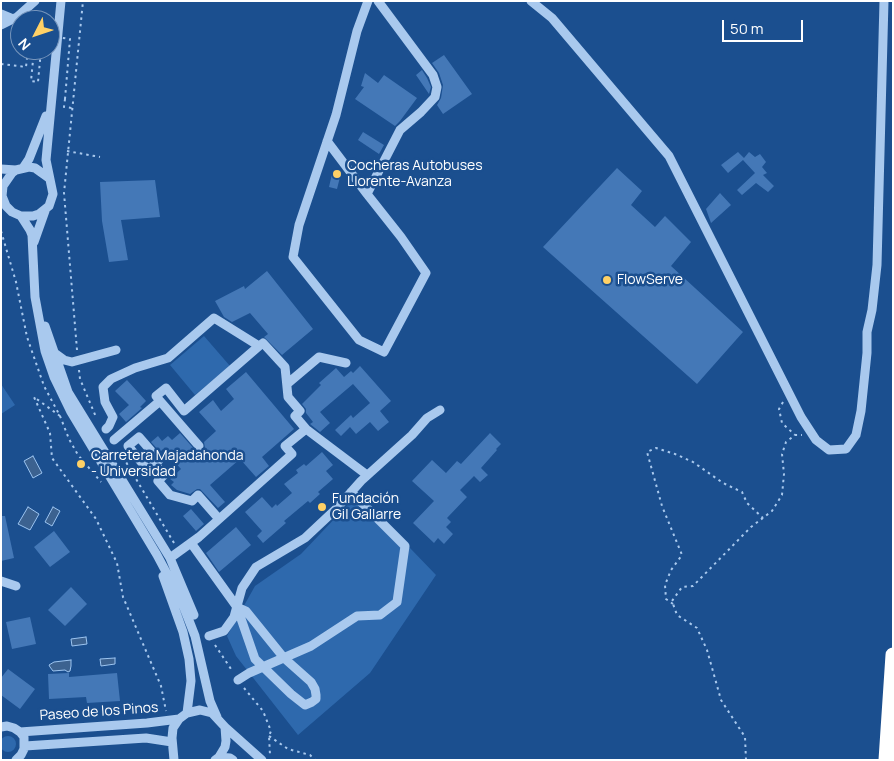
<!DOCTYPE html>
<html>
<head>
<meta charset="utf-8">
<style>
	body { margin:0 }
	#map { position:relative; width:894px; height:761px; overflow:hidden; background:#1b4f8f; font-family:Manrope,sans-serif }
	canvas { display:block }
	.frame { position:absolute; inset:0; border:2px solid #fff; pointer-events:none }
	.north { position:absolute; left:10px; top:10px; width:50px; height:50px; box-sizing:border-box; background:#1b4f8f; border:1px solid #7695bc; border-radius:50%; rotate:229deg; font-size:14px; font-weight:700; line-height:20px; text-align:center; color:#fff }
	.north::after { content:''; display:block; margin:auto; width:18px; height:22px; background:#ffd166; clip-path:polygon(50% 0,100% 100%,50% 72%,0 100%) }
	.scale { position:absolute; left:722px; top:20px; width:81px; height:22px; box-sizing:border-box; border:2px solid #fff; border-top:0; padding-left:6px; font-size:15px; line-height:18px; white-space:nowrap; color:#fff; -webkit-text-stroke:4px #1b4f8f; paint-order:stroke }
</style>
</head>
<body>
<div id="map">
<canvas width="894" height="761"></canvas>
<div class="frame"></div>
<div class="north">N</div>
<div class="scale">50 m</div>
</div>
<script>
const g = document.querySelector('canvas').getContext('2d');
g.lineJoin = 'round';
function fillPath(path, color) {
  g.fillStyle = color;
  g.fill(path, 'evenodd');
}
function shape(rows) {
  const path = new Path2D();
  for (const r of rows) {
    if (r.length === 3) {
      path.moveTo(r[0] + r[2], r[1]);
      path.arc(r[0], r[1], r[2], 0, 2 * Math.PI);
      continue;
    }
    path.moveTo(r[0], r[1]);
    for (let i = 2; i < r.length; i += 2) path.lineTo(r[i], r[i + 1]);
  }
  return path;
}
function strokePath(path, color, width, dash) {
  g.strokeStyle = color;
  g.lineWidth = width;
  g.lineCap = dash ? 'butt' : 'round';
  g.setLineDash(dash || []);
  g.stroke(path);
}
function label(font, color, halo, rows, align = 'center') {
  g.font = font + ' Manrope,sans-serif';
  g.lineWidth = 5;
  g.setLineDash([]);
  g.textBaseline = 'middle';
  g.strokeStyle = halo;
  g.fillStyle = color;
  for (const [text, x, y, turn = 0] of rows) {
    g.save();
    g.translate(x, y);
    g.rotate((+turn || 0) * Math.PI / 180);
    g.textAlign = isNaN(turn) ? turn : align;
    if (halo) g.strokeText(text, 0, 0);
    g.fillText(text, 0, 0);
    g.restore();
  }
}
fillPath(shape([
	[204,336,230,366,195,395,170,365],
	[1,384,15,405,1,414],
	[358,494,436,575,370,673,298,735,236,656,227,636,255,586,301,554],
	[8,744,8]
]), '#2e69ad');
const water = shape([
	[33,456,42,473,33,478,24,461,33,456],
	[28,507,39,514,30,530,18,524,28,507],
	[53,507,60,511,52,526,45,522,53,507],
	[86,637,87,644,72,646,71,639,86,637],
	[115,658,115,664,101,666,100,659,115,658],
	[71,660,71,666,70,671,68,672,65,670,53,671,50,667,49,665,54,662,71,660]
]);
fillPath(water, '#3c6290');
strokePath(water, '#9cc4f0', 1);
fillPath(shape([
	[444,55,472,94,443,114,437,105,441,98,443,85,439,73,432,63],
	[422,70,427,78,431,87,429,94,416,75],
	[365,73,378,83,384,75,417,98,400,121,395,126,355,99,364,87,361,86],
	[363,132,384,145,379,154,358,140],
	[738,152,744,158,749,152,755,157,760,154,766,162,762,167,767,173,763,175,774,186,768,192,756,183,742,195,737,190,755,173,743,160,728,173,721,165],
	[617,168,642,191,631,205,655,227,665,216,691,242,671,266,743,332,697,384,543,247],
	[332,174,340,177,337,189,329,187],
	[155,180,160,217,121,220,128,260,109,262,102,221,100,182],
	[720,193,731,205,711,223,706,209],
	[267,271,313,329,282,355,264,337,268,334,250,313,232,322,224,317,215,301,244,286,245,289],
	[360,366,391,401,380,411,389,422,378,431,370,422,356,434,350,427,341,436,335,430,351,415,353,418,370,403,353,384,320,412,330,423,320,432,310,424,313,422,306,413,306,409,302,404,321,385,319,383,336,368,344,377,351,371,353,373],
	[246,372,294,429,262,457,269,466,256,477,240,459,210,485,225,502,218,508,200,489,197,489,190,494,177,490,171,485,174,482,170,479,181,469,163,449,160,452,151,442,158,436,162,441,168,436,172,440,180,433,195,450,200,452,203,451,205,448,204,442,216,431,199,412,213,400,221,411,234,399,226,389],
	[127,380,146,401,140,407,142,408,126,422,119,414,129,405,115,391],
	[490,433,501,444,496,449,497,450,481,468,488,475,480,482,474,476,460,490,467,497,447,518,451,522,446,527,453,534,444,544,438,538,434,543,413,523,434,501,412,481,432,460,446,473,457,461,461,464],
	[322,452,333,465,326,471,333,479,318,492,320,494,310,503,308,501,284,521,286,523,263,543,257,536,262,531,245,512,262,497,272,508,276,504,277,506,292,493,284,484,298,473,296,470,304,464,306,466],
	[191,509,204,524,196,531,183,516],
	[1,516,5,516,14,558,1,561],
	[236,527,251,545,219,572,206,553],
	[54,531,70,552,50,567,34,547],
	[71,587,87,604,65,626,48,610],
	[30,617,36,644,12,649,6,622],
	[8,669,35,689,20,709,1,695,1,678],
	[69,673,69,677,117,673,120,701,87,703,86,697,49,699,48,674]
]), '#4478b7');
strokePath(shape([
	[34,50,31,81,38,82,41,50],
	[1,64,26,67,28,50],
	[65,99,64,107,72,108],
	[67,151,100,157],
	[1,231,16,282,27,337,44,386,60,416,69,439,78,455,101,482],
	[77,350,64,193,83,1],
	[79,370,80,379,96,417],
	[783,402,779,409,782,423,795,435],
	[60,416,34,397,50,433,52,458,96,519,117,563,123,597,161,686,166,711],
	[123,457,174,543],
	[673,604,666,599,665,585,671,570,682,555,662,506,647,452,656,448,675,454,693,462,723,483,742,492,747,503,763,518],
	[215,645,233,672],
	[244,688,263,711,271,731,269,736,270,755],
	[269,736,288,749,310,755,315,760],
	[746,760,745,737,721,700,707,650,697,628,677,615,672,601,682,587,693,586,751,527,772,511,782,495,784,474,782,454,786,442,795,435,802,435]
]), '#a9c9ee', 2, [2.5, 4]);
strokePath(shape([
	[368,1,357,31,336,115,299,225,293,257,359,340,384,352,426,273,401,237,367,194,400,130,421,112,435,97,437,87,433,75,378,1],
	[531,1,552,18,669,156,801,417,816,440,829,450,846,449,856,435,861,411,867,353,867,332,872,310,877,265,884,1],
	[1,14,13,19],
	[1,25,17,17,35,1],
	[327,141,367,194],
	[23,168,29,159,46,116],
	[1,169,16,170,29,167,35,168,49,178],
	[16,170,12,173,3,186,2,196,6,206,12,212,21,216,33,216,39,214,49,206,53,194,46,160,61,1],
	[21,216,30,230,32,235,35,297,45,351,54,377,71,412,157,555,181,600,195,636,210,701,217,717],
	[34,242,45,211],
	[45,326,68,392,170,558,194,615],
	[53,352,64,360,72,362,116,350],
	[287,384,319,357,346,363],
	[160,401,199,446],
	[106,429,109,426,113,417,105,402,103,387,111,379,135,368,168,358,214,318,259,346,263,343,285,367,288,397,300,411,295,416,306,429,285,446,292,454,199,537,170,558],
	[306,429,367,475],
	[114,440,160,401,156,396,166,388,184,411,259,346],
	[155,464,148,470,128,446,139,437,159,460,155,464,164,475,158,481,170,495,192,501,198,495,219,519],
	[191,543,237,607,255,659,291,694,305,705,312,702,316,699,316,695,315,689,311,682,284,658,246,611,237,607],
	[163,576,183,632,189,659,191,681,187,713],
	[1,581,16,586],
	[209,636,224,631,234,617,242,588,256,567,305,538,337,508,361,481,412,435,427,418,440,410],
	[238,680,249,673,311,646,357,616,380,615,397,602,405,546,351,492],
	[1,727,7,726,14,728,20,732,24,737,24,749,21,755,16,760],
	[225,727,262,760],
	[20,732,147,723,179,719],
	[25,746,146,738,172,742],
	[219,757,230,758,233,760],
	[174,760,172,738,173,728,179,719,187,713,200,710,212,713,225,727,226,741,225,747,219,757,215,760]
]), '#a9c9ee', 9);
strokePath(shape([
	[886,760,893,655]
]), '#fff', 15);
strokePath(shape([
	[50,36,70,39,65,99]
]), '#a9c9ee', 2, [2.5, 4]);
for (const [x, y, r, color] of [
	[337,174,5,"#ffd166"],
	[607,280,5,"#ffd166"],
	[81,464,5,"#ffd166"],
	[322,507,5,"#ffd166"]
]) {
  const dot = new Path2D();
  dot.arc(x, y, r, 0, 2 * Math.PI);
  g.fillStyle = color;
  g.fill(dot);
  strokePath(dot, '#1b4f8f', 2);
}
label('14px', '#fff', '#1b4f8f', [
	["Cocheras Autobuses",347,166],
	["Llorente-Avanza",347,182],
	["FlowServe",617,280],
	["Carretera Majadahonda",91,456],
	["- Universidad",91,472],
	["Fundación",332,499],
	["Gil Gallarre",332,515]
], 'left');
label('14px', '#fff', '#1b4f8f', [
	["Paseo de los Pinos",99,712,-4]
]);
</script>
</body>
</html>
